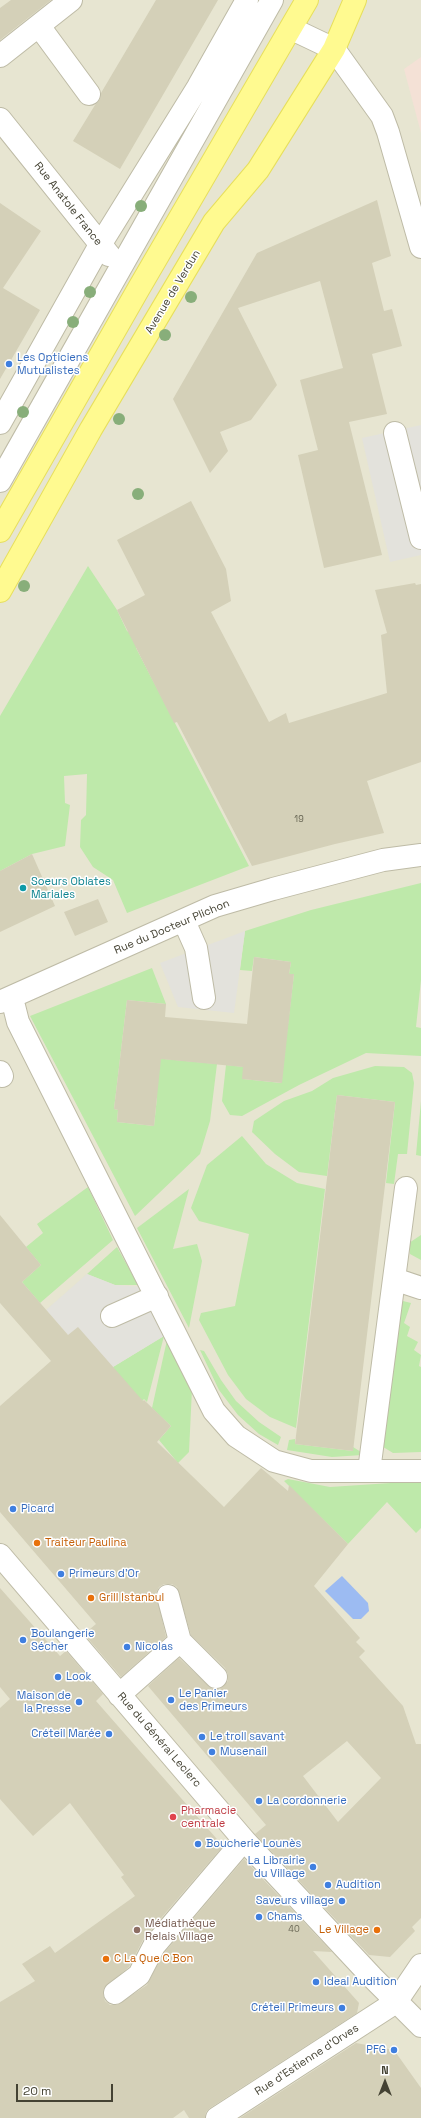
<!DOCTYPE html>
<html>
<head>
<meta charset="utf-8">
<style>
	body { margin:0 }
	#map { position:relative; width:421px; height:2118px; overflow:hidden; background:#f2f1e3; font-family:"Space Grotesk",sans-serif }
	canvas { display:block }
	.north { position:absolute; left:365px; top:2062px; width:40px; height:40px; -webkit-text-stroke:3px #fff; paint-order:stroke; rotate:0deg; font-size:11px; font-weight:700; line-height:16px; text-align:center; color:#444233 }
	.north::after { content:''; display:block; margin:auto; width:14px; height:18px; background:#444233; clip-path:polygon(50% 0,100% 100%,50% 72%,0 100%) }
	.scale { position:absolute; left:16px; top:2084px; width:97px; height:18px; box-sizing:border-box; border:2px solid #444233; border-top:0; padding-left:5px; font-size:12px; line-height:14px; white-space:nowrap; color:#444233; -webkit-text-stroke:3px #fff; paint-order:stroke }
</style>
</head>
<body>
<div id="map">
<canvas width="421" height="2118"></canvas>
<div class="north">N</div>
<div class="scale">20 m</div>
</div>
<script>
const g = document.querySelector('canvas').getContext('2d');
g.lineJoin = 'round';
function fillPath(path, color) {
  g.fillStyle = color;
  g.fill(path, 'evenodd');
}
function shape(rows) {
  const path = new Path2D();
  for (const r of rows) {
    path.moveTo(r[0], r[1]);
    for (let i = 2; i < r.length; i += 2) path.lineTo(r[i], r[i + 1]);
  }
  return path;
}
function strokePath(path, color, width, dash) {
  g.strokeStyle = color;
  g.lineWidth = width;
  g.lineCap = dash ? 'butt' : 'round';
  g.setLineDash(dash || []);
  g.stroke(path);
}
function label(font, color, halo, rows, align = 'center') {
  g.font = font + ' "Space Grotesk",sans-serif';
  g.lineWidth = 3;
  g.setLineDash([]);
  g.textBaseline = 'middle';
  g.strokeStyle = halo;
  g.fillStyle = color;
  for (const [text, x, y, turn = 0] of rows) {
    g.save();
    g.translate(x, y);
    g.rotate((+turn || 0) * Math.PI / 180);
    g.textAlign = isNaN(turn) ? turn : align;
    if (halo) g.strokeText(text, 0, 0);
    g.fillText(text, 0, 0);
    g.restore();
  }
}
fillPath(shape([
	[0,0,421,0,421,2118,0,2118]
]), '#e7e5d1');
fillPath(shape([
	[421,57,421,133,404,69]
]), '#f4e1d6');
fillPath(shape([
	[88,566,117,610,127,631,132,634,137,644,136,648,249,866,127,913,113,880,93,867,80,847,81,820,86,815,87,774,64,776,65,803,70,805,65,846,32,854,0,871,0,716],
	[421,883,421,980,416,1027,421,1028,421,1056,366,1053,299,1085,242,1116,230,1115,222,1101,226,1065,244,1067,243,1079,281,1083,294,974,289,974,291,962,254,957,252,971,240,970,245,931,311,910],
	[152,968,166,1004,127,1000,114,1109,118,1110,117,1122,154,1126,157,1097,154,1058,217,1064,210,1121,200,1154,135,1216,30,1016],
	[375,1066,404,1067,412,1073,414,1083,407,1154,398,1154,394,1184,386,1183,395,1102,337,1095,327,1176,299,1172,275,1154,252,1132,254,1121,284,1101,312,1091,333,1078],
	[421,1101,421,1156,416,1155],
	[242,1136,266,1164,297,1183,325,1189,296,1428,270,1417,246,1399,228,1375,199,1320,201,1313,235,1306,249,1234,199,1221,191,1208,207,1165],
	[88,1187,113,1240,40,1303,22,1282,41,1265,26,1247,43,1233,37,1224],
	[189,1189,173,1249,197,1244,202,1261,189,1328,137,1228],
	[421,1235,421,1260,410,1254,409,1243],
	[117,1247,138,1285,115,1285,87,1274],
	[403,1301,411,1303,404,1323,410,1327,407,1336,418,1342,414,1350,421,1355,419,1366,421,1367,421,1452,393,1453,380,1445,396,1307],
	[164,1336,147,1402,144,1399,132,1412,113,1367],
	[167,1340,192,1389,189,1452,178,1463,159,1440,171,1426,152,1408],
	[200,1350,204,1351,221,1380,236,1401,259,1422,281,1437,278,1445,259,1434,238,1415,219,1390],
	[295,1439,295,1444,353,1451,353,1447,361,1452,362,1455,332,1457,287,1450,289,1440],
	[288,1479,330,1487,421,1481,421,1528,416,1533,387,1502,348,1544,284,1481]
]), '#bee9aa');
fillPath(shape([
	[421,425,421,555,390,562,362,438],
	[245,931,234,1013,178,1007,160,963],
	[87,1274,115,1285,143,1287,164,1336,113,1367,68,1335,46,1310]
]), '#e3e2dc');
fillPath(shape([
	[342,1576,368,1603,369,1611,361,1619,353,1619,325,1591]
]), '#9cbbf2');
fillPath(shape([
	[11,0,51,0,0,40,0,8],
	[156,0,218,0,120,169,73,141,95,105,100,99,101,93],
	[377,200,391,256,372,263,384,311,392,309,402,346,372,354,387,414,349,422,382,555,324,568,298,455,318,450,300,380,343,368,320,281,238,308,277,385,251,420,220,432,228,451,210,473,173,399,257,253],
	[0,203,41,231,3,288,40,310,0,379],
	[191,501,226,569,231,601,211,612,269,722,286,713,289,723,387,693,381,635,387,633,375,590,415,583,416,585,421,584,421,762,367,781,384,833,335,844,252,866,177,722,174,723,117,610,145,595,117,540],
	[32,854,55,906,0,932,0,871],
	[98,899,108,922,75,936,64,912],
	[254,957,291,962,289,974,294,974,282,1083,242,1079,243,1067,161,1059,154,1126,117,1122,118,1110,114,1109,127,1000,166,1004,165,1017,247,1024],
	[337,1095,395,1102,353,1451,295,1444],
	[0,1215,41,1265,22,1282,68,1335,78,1327,143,1401,144,1400,171,1426,157,1442,224,1507,261,1468,288,1491,289,1485,348,1544,314,1586,360,1638,356,1642,365,1651,359,1657,403,1706,416,1744,421,1744,421,1918,412,1927,415,1931,390,1957,369,1955,255,1834,266,1825,148,1686,179,1658,212,1689,220,1689,228,1681,228,1674,225,1668,191,1635,177,1587,172,1584,164,1584,159,1587,156,1593,166,1637,121,1677,84,1634,96,1624,0,1512,0,1406,51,1361,0,1303],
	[347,1741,381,1778,338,1822,303,1776],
	[0,1588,60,1656,66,1651,103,1694,96,1701,223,1846,144,1938,129,1967,104,1988,103,1994,105,2001,110,2005,117,2005,147,1985,164,1953,244,1859,332,1952,313,1951,359,2003,357,2013,210,2108,206,2112,205,2118,189,2118,184,2110,173,2118,0,2118,0,2002,35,1981,22,1964,50,1946,55,1953,135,1896,121,1877,124,1875,70,1803,33,1836,0,1799,0,1708,10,1699,0,1687],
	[356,2043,394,2050,421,2088,421,2118,240,2118]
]), '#d4d0b8');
const minor = shape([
	[39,26,89,94],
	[292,29,334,49,382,116,388,132,421,247],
	[0,56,71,0],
	[0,119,109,255],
	[0,423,100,245,198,87,247,0],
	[395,433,421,538],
	[0,481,272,0],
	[184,921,196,948,204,998],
	[12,998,18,1022,214,1411,236,1436,274,1461,311,1471,421,1471],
	[0,1002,215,906,273,889,383,860,421,855],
	[0,1072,2,1076],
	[406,1188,394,1279,421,1288],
	[112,1316,157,1296],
	[369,1471,394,1279],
	[0,1555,244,1840,372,1977,421,2026],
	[168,1596,180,1641],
	[119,1695,180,1641,216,1677],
	[115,1993,139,1975,154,1946,244,1840],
	[217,2118,396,2002,421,1965]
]);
const major = shape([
	[0,531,139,288,307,0],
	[0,591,91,429,214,222,258,170,334,49,355,0]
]);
strokePath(minor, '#bebba6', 24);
strokePath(major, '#e7df5c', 24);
strokePath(minor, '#fff', 22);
strokePath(major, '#fffa90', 22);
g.fillStyle = '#88ae7a';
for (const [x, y] of [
	[141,206],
	[90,292],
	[191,297],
	[73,322],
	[165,335],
	[23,412],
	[119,419],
	[138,494],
	[24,586]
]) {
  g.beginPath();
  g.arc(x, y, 6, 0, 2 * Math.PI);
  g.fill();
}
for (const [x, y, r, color] of [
	[9,364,4,"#3f7fe0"],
	[23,888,4,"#0f9aa8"],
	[13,1509,4,"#3f7fe0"],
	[37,1543,4,"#e8710a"],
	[61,1574,4,"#3f7fe0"],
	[91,1598,4,"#e8710a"],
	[23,1640,4,"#3f7fe0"],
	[127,1647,4,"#3f7fe0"],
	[58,1677,4,"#3f7fe0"],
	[171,1700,4,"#3f7fe0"],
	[79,1702,4,"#3f7fe0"],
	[109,1734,4,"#3f7fe0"],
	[202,1737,4,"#3f7fe0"],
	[212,1752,4,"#3f7fe0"],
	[259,1801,4,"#3f7fe0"],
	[173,1817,4,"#e0444e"],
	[198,1844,4,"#3f7fe0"],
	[313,1867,4,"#3f7fe0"],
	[328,1885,4,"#3f7fe0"],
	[342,1901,4,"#3f7fe0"],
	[259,1917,4,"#3f7fe0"],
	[137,1930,4,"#8d6e63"],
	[377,1930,4,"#e8710a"],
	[106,1959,4,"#e8710a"],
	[316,1982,4,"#3f7fe0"],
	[342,2008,4,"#3f7fe0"],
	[394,2050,4,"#3f7fe0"]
]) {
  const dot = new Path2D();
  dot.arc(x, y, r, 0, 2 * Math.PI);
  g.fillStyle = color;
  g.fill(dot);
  strokePath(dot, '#fff', 1.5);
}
label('9px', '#686654', null, [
	["19",299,820],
	["40",294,1930]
]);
label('11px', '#444233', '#fff', [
	["Rue Anatole France",68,204,52],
	["Avenue de Verdun",173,292,-59],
	["Rue du Docteur Plichon",172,927,-23],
	["Rue du Général Leclerc",159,1740,49],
	["Rue d'Estienne d'Orves",307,2060,-33]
]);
label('11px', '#366cbe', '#fff', [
	["Les Opticiens",17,358],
	["Mutualistes",17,371],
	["Picard",21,1509],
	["Primeurs d'Or",69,1574],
	["Boulangerie",31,1634],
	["Sécher",31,1647],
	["Nicolas",135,1647],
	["Look",66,1677],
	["Le Panier",179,1694],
	["des Primeurs",179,1707],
	["Maison de",71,1696,"right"],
	["la Presse",71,1709,"right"],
	["Créteil Marée",101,1734,"right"],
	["Le troll savant",210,1737],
	["Musenail",220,1752],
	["La cordonnerie",267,1801],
	["Boucherie Lounès",206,1844],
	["La Librairie",305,1861,"right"],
	["du Village",305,1874,"right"],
	["Audition",336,1885],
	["Saveurs village",334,1901,"right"],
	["Chams",267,1917],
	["Ideal Audition",324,1982],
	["Créteil Primeurs",334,2008,"right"],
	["PFG",386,2050,"right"]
], 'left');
label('11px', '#0d838f', '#fff', [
	["Soeurs Oblates",31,882],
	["Mariales",31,895]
], 'left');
label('11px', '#c56008', '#fff', [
	["Traiteur Paulina",45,1543],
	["Grill Istanbul",99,1598],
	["Le Village",369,1930,"right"],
	["C La Que C Bon",114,1959]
], 'left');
label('11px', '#be3a42', '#fff', [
	["Pharmacie",181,1811],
	["centrale",181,1824]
], 'left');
label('11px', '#785e54', '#fff', [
	["Médiathèque",145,1924],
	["Relais Village",145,1937]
], 'left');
</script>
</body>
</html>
